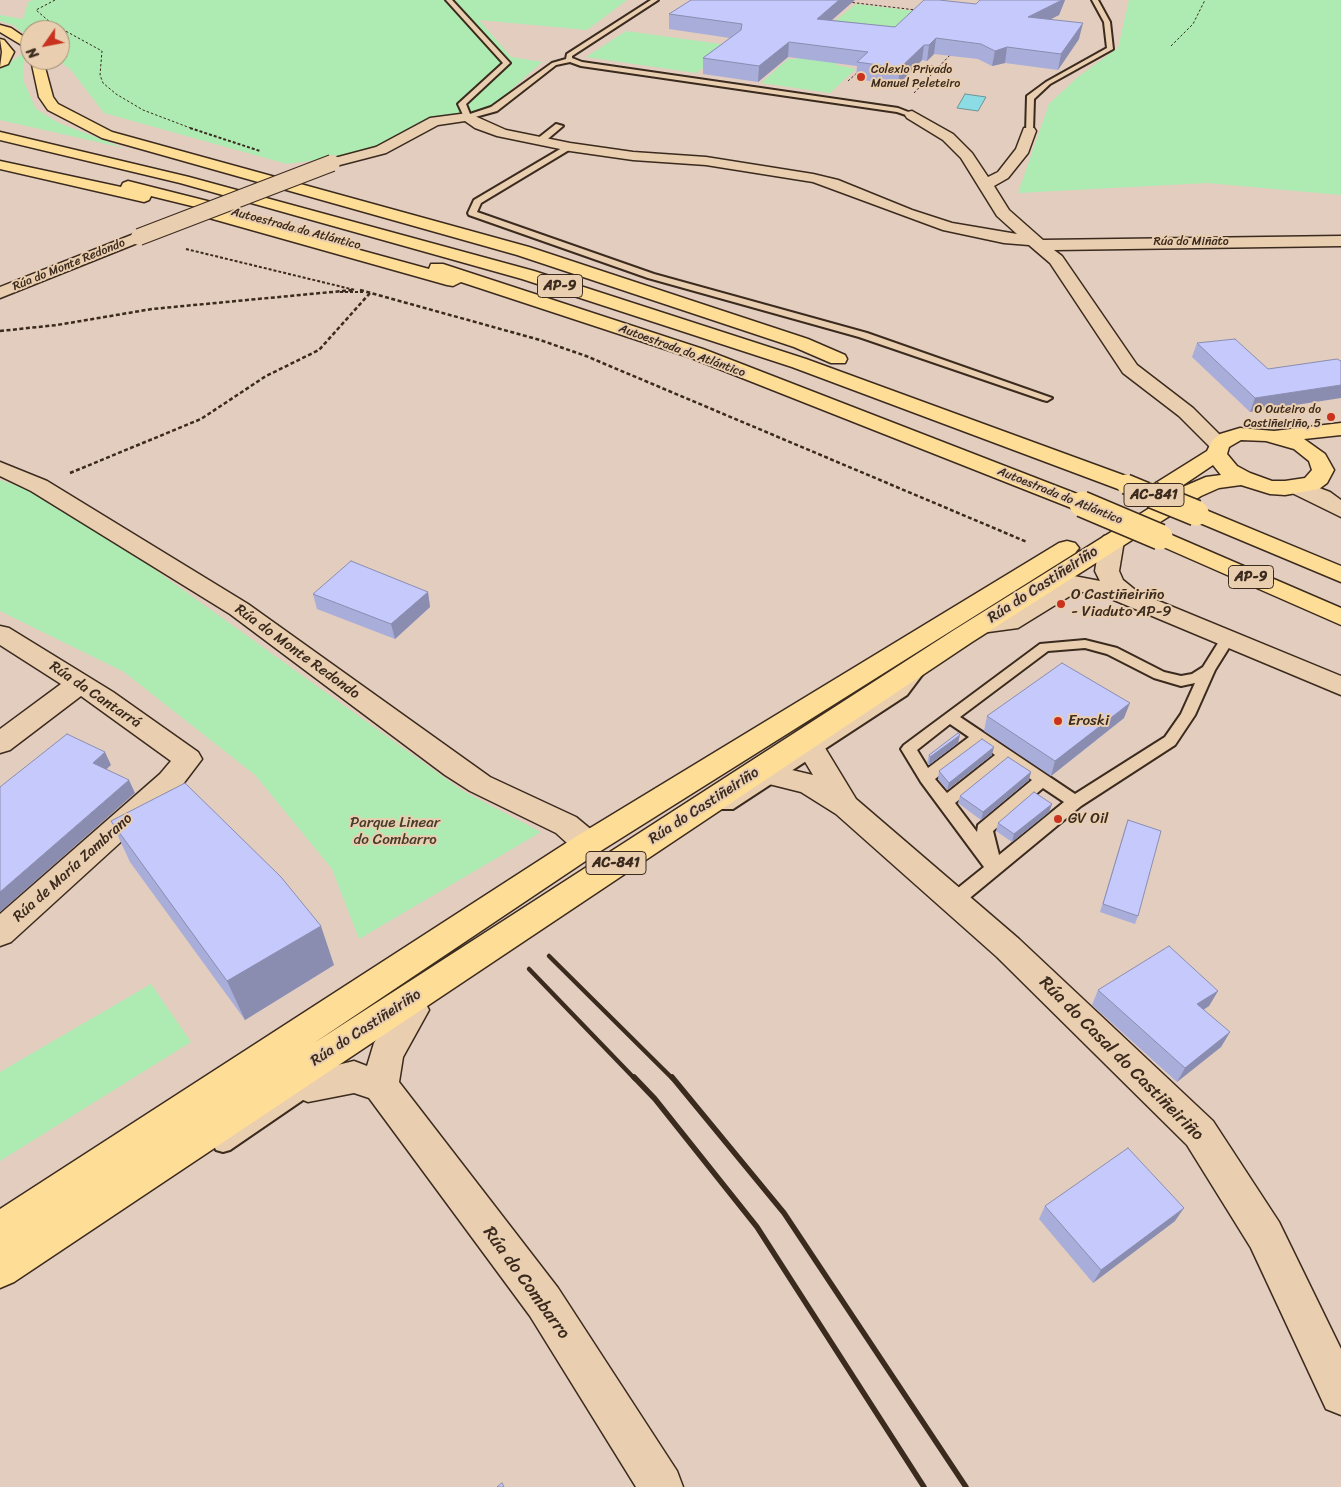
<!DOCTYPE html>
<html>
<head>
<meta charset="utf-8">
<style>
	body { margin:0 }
	#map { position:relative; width:1341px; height:1487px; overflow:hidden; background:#e2cdbf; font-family:Sriracha,sans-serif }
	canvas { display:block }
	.north { position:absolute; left:20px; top:20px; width:50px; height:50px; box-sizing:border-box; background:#e9ceb0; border:1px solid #a38c76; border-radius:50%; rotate:237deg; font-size:14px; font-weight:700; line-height:20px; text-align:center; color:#3b2a1e }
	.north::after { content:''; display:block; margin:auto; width:18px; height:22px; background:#c8321e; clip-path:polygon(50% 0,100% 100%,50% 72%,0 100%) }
</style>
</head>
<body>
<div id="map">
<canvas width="1341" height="1487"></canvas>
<div class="north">N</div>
</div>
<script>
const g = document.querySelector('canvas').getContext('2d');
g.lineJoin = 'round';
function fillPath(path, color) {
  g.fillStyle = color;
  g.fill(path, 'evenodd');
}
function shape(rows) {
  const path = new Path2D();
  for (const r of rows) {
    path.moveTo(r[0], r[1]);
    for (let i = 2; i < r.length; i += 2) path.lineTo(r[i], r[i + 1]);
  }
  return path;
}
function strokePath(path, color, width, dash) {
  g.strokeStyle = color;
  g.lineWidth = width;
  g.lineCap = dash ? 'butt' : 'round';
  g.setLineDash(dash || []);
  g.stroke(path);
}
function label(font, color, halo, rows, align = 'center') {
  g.font = font + ' Sriracha,sans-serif';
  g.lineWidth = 4;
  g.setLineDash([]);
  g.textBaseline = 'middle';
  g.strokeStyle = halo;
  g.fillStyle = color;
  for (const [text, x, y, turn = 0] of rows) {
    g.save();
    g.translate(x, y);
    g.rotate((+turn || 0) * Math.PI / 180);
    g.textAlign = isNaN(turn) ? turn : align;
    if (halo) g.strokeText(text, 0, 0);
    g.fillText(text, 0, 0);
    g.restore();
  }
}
fillPath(shape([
	[33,0,627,0,587,30,479,20,511,57,542,62,495,104,366,153,287,164,104,113,71,70,58,60,60,30,30,30,30,38,13,25,0,21,0,15,23,19,28,2],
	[1129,0,1341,0,1341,195,1207,183,1018,193,1049,104,1079,76,1118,48],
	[856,4,915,11,889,37,825,29],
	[626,31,735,46,696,73,586,57],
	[25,52,23,80,36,109,59,123,124,148,0,120,0,69],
	[846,54,836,65,856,69,830,93,761,83,788,59,796,59,801,55],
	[0,480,24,488,147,564,463,791,541,832,359,939,332,869,255,775,124,672,0,611],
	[151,984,191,1042,0,1161,0,1072]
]), '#adebb2');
const water = shape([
	[965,94,986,97,978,111,957,108,965,94]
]);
fillPath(water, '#8bdce4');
strokePath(water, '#6b9595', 1);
const lane = shape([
	[446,0,452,0,510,63,466,104,470,114,491,107,552,63,566,59,567,54,651,0,658,0,572,56,572,58,582,62,898,108,916,115,912,117,897,112,581,66,570,62,556,65,497,111,468,119,464,117,458,104,503,63,446,0],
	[1092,0,1098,0,1110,22,1113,49,1050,84,1034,99,1033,131,1026,133,1027,96,1046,82,1107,48,1104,22,1092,0],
	[556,124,563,126,543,143,537,143,537,139,556,124],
	[567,145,574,147,481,203,477,212,654,274,867,333,1052,398,1047,401,1043,400,859,337,648,278,469,215,468,213,474,200,567,145],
	[1228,634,1235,638,1215,670,1195,715,1175,745,1081,806,960,906,954,908,948,906,946,901,948,896,984,867,921,782,901,749,904,745,1040,644,1085,640,1117,648,1164,672,1181,676,1192,674,1203,667,1223,635,1228,634],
	[1085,648,1107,654,1154,678,1181,686,1195,683,1181,714,1165,737,1075,794,960,717,1048,651,1085,648],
	[950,724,969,737,928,768,917,750,950,724],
	[980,744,995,755,947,793,935,779,980,744],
	[1006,763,1032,780,978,825,977,832,955,803,1006,763],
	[1043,788,1064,802,999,855,993,831,1043,788],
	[918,666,925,671,907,695,733,809,721,809,719,805,721,801,897,689,913,668,918,666],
	[312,1074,319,1077,322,1083,319,1089,230,1150,223,1152,216,1150,213,1143,216,1136,312,1074]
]);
const street = shape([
	[912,111,953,134,972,153,988,177,998,172,1016,149,1024,128,1034,128,1036,131,1028,153,1008,178,994,186,1009,210,1043,240,1341,236,1341,246,1054,250,1062,256,1137,365,1193,408,1226,441,1229,445,1226,449,1219,451,1212,449,1179,416,1123,373,1050,263,1029,245,1004,243,943,230,813,182,706,165,633,160,570,151,497,136,475,128,465,121,438,125,386,153,332,167,325,163,327,160,376,147,430,118,468,113,506,130,570,143,633,152,706,157,813,174,838,180,912,210,952,223,1017,234,997,216,961,158,943,140,907,118,905,115,907,112,912,111],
	[139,232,145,234,147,237,145,240,0,298,0,287,139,232],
	[0,462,47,481,248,604,490,777,576,817,599,836,603,844,599,852,588,855,577,852,556,833,470,791,445,775,230,614,31,491,0,476,0,462],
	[1298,480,1330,492,1341,500,1341,517,1290,492,1287,487,1290,482,1298,480],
	[1112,534,1120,536,1124,541,1119,571,1123,580,1139,593,1341,676,1341,695,1109,598,1078,591,1018,628,981,633,972,631,969,625,972,619,1003,615,1066,578,1074,576,1100,581,1095,571,1100,541,1104,536,1112,534],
	[0,626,9,628,113,692,198,752,202,759,180,788,11,942,0,946,0,914,160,774,171,761,81,696,10,750,0,753,0,729,61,684,0,645,0,626],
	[812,740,822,743,856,799,1019,939,1213,1121,1279,1222,1341,1349,1341,1415,1326,1409,1251,1248,1187,1145,997,957,836,814,801,792,765,783,761,776,765,769,775,766,813,775,798,750,802,743,812,740],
	[412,996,424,1000,429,1010,403,1057,399,1082,558,1288,677,1471,683,1487,636,1487,530,1316,369,1098,354,1093,308,1102,296,1097,290,1086,296,1075,354,1061,367,1066,374,1043,400,1000,412,996]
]);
const primary = shape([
	[1341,423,1341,435,1304,439,1325,454,1334,470,1327,483,1319,489,1285,495,1270,494,1241,485,1219,488,1201,496,972,642,14,1282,0,1288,0,1209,577,836,1059,543,1067,541,1075,543,1079,548,1075,553,599,852,314,1043,954,630,1185,486,1206,477,1221,475,1213,465,1167,496,1159,498,1151,496,1148,491,1151,486,1207,451,1212,441,1220,434,1240,428,1274,431,1341,423],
	[1241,440,1266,441,1294,449,1309,461,1312,470,1305,478,1285,481,1272,481,1250,473,1237,466,1227,454,1229,447,1241,440]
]);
const highway = shape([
	[0,25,11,28,30,41,30,50,0,32,0,25],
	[0,39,4,40,14,52,8,64,0,67,2,52,0,39],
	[31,60,43,60,53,97,58,104,112,132,529,247,808,339,845,355,847,359,845,363,831,363,794,347,517,255,102,138,48,110,39,97,31,60],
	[0,132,189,177,534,271,806,359,1134,479,1137,484,1134,489,1126,491,1118,489,792,367,522,279,180,183,0,140,0,132],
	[0,161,121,187,123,183,128,181,235,208,237,211,232,215,429,269,431,264,443,264,703,349,1090,499,1093,504,1090,509,1082,511,1074,509,689,357,461,282,453,286,447,285,202,216,200,213,204,209,151,196,149,200,144,202,0,169,0,161],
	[1196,506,1341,566,1341,582,1188,518,1185,513,1188,508,1196,506],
	[1160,530,1341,608,1341,625,1152,542,1149,537,1152,532,1160,530]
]);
strokePath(lane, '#3b2a1e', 4);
strokePath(street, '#3b2a1e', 3);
strokePath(primary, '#3b2a1e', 3);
strokePath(highway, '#3b2a1e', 3);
strokePath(shape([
	[55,0,36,10,51,23,102,51,100,75,103,83,116,94,143,110,193,129],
	[848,2,916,10],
	[1171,46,1193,24,1205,0],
	[927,65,938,67],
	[848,81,858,72],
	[914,93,951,54]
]), '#3b2a1e', 1, [2.5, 2]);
strokePath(shape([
	[190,128,260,151],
	[186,249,355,290],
	[340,292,365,292]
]), '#3b2a1e', 2, [3, 2]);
strokePath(shape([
	[360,290,540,340,586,356,1027,542],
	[0,331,57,325,152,309,353,290],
	[70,473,201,419,266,376,319,350,370,293]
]), '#3b2a1e', 2.5, [4, 2.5]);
fillPath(lane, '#e9ceb0');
fillPath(street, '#e9ceb0');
fillPath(primary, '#fedd96');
fillPath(highway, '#fedd96');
strokePath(shape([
	[549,956,673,1079],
	[529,969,635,1079]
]), '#3b2a1e', 4.5);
strokePath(shape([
	[634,1077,655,1099,757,1227,924,1487],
	[672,1077,784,1213,966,1487]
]), '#3b2a1e', 5.5);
const streetBridge = shape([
	[139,237,332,163]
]);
const highwayBridgeFar1 = shape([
	[1126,484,1155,496]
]);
const highwayBridge = shape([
	[1152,495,1196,513],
	[1082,504,1160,537]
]);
strokePath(streetBridge, '#3b2a1e', 18, []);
strokePath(highwayBridgeFar1, '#3b2a1e', 22, []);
strokePath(highwayBridge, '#3b2a1e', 28, []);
strokePath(streetBridge, '#e9ceb0', 16);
strokePath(highwayBridgeFar1, '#fedd96', 19);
strokePath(highwayBridge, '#fedd96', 25);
fillPath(shape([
	[980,0,1065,0,1059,15,1050,19,1079,39,1058,70,1005,63,992,66,978,59,934,54,927,61,922,60,898,85,856,79,857,66,788,57,758,82,703,74,703,58,730,38,669,29,669,14,831,20,895,27,976,4],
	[1197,343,1268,369,1250,412,1192,357],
	[428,592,430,607,395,639,317,609,313,594],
	[987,716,1124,718,1051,776,984,731],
	[958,743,929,765,927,763,929,755],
	[992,755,947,790,938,779,939,771],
	[1031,772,1029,780,981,820,958,803,960,796],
	[1052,804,1049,812,1012,842,996,831,998,823],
	[1128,820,1138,916,1135,924,1100,912,1125,828],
	[111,821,334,965,245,1020,130,862],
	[1098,990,1218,991,1209,1006,1203,1010,1230,1032,1221,1047,1177,1082,1092,1005],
	[1045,1206,1175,1221,1093,1283,1039,1219]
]), '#a9add9');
fillPath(shape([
	[839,0,855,0,816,34,817,19],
	[1062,0,1065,0,1059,15,1026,32,1028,17],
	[1083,23,1079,39,1058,70,1061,54],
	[936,38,934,54,927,61,929,45],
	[789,42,788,57,758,82,759,66],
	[924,45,922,60,898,85,900,68],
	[1007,47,1005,63,992,66,995,51],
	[1341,385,1341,398,1250,412,1255,398],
	[428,592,430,607,395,639,391,624],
	[1130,703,1124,718,1051,776,1055,761],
	[960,735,958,743,929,765,930,757],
	[994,747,992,755,947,790,949,783],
	[105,752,111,765,99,776,93,763],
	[1031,772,1029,780,981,820,983,812],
	[129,780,135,793,0,912,0,892],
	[1052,804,1049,812,1012,842,1014,834],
	[321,926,334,965,245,1020,227,981],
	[1218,991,1209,1006,1189,1019,1197,1004],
	[1230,1032,1221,1047,1177,1082,1185,1068],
	[1184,1208,1175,1221,1093,1283,1101,1270]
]), '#8a8db0');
const building = shape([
	[691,0,839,0,817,19,895,27,924,0,939,0,976,4,980,0,1062,0,1028,17,1083,23,1061,54,1007,47,995,51,981,44,936,38,929,45,924,45,900,68,857,62,868,52,789,42,759,66,703,58,741,30,742,24,669,14,691,0],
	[1235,339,1268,369,1337,359,1341,361,1341,385,1255,398,1197,343,1235,339],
	[351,561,428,592,391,624,313,594,351,561],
	[1062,663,1130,703,1055,761,987,716,1062,663],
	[958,733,960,735,930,757,929,755,958,733],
	[67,734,105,752,93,763,129,780,0,892,0,787,67,734],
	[982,739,994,747,949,783,939,771,982,739],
	[1008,757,1031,772,983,812,960,796,1008,757],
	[185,783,281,877,321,926,227,981,111,821,185,783],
	[1034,792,1052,804,1014,834,998,823,1034,792],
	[1128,820,1161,831,1138,916,1103,904,1128,820],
	[1169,946,1218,991,1197,1004,1230,1032,1185,1068,1098,990,1169,946],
	[1128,1148,1184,1208,1101,1270,1045,1206,1128,1148],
	[502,1483,504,1487,497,1487,502,1483]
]);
fillPath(building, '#c5c9fc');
strokePath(building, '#8a8db0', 1);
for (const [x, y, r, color] of [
	[861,77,5,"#c8321e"],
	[1331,417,5,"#c8321e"],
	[1061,604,5,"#c8321e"],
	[1058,721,5,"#c8321e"],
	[1058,819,5,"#c8321e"]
]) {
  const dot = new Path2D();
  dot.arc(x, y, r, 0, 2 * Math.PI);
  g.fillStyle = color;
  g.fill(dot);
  strokePath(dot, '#e9ceb0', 2);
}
label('12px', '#3b2a1e', '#e9ceb0', [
	["Colexio Privado",871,70],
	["Manuel Peleteiro",871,84],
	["O Outeiro do",1321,410,"right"],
	["Castiñeiriño, 5",1321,424,"right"]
], 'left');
label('12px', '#3b2a1e', '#e9ceb0', [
	["Autoestrada do Atlántico",296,229,15],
	["Rúa do Miñato",1191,242],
	["Rúa do Monte Redondo",69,265,-22],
	["Autoestrada do Atlántico",682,351,20],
	["Autoestrada do Atlántico",1060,496,22]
]);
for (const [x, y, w] of [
	[560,286,45],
	[1154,495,60],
	[1251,577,45],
	[616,863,60]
]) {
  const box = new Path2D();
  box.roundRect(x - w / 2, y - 11.5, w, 23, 4);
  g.fillStyle = '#e9ceb0';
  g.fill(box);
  strokePath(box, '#3b2a1e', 1);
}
label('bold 14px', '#3b2a1e', null, [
	["AP-9",560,286],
	["AC-841",1154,495],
	["AP-9",1251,577],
	["AC-841",616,863]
]);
label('15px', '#3b2a1e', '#e9ceb0', [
	["Rúa do Castiñeiriño",1043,585,-33],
	["Rúa do Monte Redondo",297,652,36],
	["Rúa da Cantarrá",95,695,34],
	["Rúa do Castiñeiriño",704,806,-33],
	["Rúa de María Zambrano",73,868,-42],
	["Rúa do Castiñeiriño",366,1028,-33]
]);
label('15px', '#3b2a1e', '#e9ceb0', [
	["O Castiñeiriño",1071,595],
	["- Viaduto AP-9",1071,612],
	["Eroski",1068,721],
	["GV Oil",1068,819]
], 'left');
label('15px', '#463d2d', '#e9ceb0', [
	["Parque Linear",395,823],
	["do Combarro",395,840]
]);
label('18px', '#3b2a1e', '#e9ceb0', [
	["Rúa do Casal do Castiñeiriño",1121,1059,45],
	["Rúa do Combarro",526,1283,54]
]);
</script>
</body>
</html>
